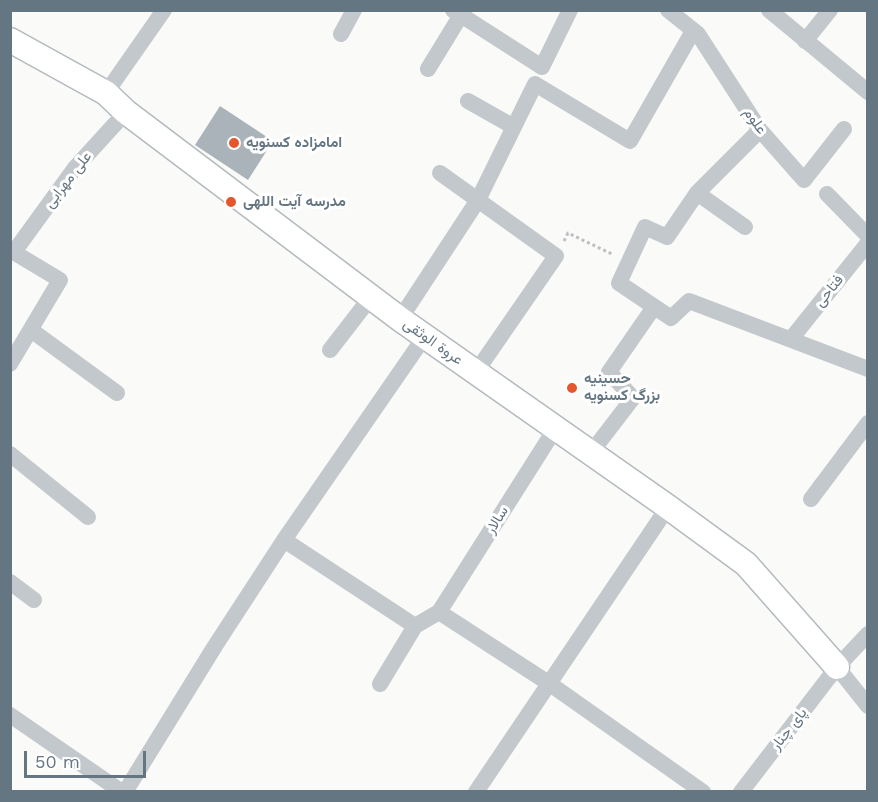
<!DOCTYPE html>
<html>
<head>
<meta charset="utf-8">
<style>
	body { margin:0 }
	#map { position:relative; width:878px; height:802px; overflow:hidden; background:#fafaf8; font-family:"Work Sans",sans-serif }
	canvas { display:block }
	.frame { position:absolute; inset:0; border:12px solid #657683; pointer-events:none }
	.scale { position:absolute; left:24px; top:751px; width:122px; height:27px; box-sizing:border-box; border:3px solid #657683; border-top:0; padding-left:8px; font-size:18px; line-height:21px; white-space:nowrap; color:#657683; -webkit-text-stroke:4px #fff; paint-order:stroke }
</style>
</head>
<body>
<div id="map">
<canvas width="878" height="802"></canvas>
<div class="frame"></div>
<div class="scale">50 m</div>
</div>
<script>
const g = document.querySelector('canvas').getContext('2d');
g.lineJoin = 'round';
function fillPath(path, color) {
  g.fillStyle = color;
  g.fill(path, 'evenodd');
}
function shape(rows) {
  const path = new Path2D();
  for (const r of rows) {
    path.moveTo(r[0], r[1]);
    for (let i = 2; i < r.length; i += 2) path.lineTo(r[i], r[i + 1]);
  }
  return path;
}
function strokePath(path, color, width, dash) {
  g.strokeStyle = color;
  g.lineWidth = width;
  g.lineCap = dash ? 'butt' : 'round';
  g.setLineDash(dash || []);
  g.stroke(path);
}
function label(font, color, halo, rows, align = 'center') {
  g.font = font + ' "Work Sans",Vazirmatn,sans-serif';
  g.lineWidth = 6;
  g.setLineDash([]);
  g.textBaseline = 'middle';
  g.strokeStyle = halo;
  g.fillStyle = color;
  for (const [text, x, y, turn = 0] of rows) {
    g.save();
    g.translate(x, y);
    g.rotate((+turn || 0) * Math.PI / 180);
    g.textAlign = isNaN(turn) ? turn : align;
    if (halo) g.strokeText(text, 0, 0);
    g.fillText(text, 0, 0);
    g.restore();
  }
}
fillPath(shape([
	[220,106,273,141,248,180,195,145]
]), '#aab3b9');
const secondary = shape([
	[10,40,106,93,126,112,400,319,668,507,746,564,837,667]
]);
strokePath(secondary, '#b3babf', 27);
strokePath(shape([
	[564,241,568,233,614,255]
]), '#bbbfc2', 3, [3, 3]);
strokePath(shape([
	[453,10,542,67,570,10],
	[668,10,698,34,760,130,804,180,844,129],
	[769,10,868,92],
	[341,34,354,10],
	[805,41,830,10],
	[428,69,464,10],
	[106,93,164,10],
	[468,101,514,127],
	[760,130,697,193,667,237,645,227,619,283,671,318,689,301,868,369],
	[440,173,556,256,476,372],
	[697,193,745,227],
	[827,194,868,236],
	[10,250,60,280,10,364],
	[14,252,75,168,126,112],
	[400,319,478,200,535,84,630,141,693,31],
	[31,330,117,393],
	[791,339,868,243],
	[330,350,371,297],
	[10,454,88,517],
	[590,454,633,398,609,372,654,307],
	[811,499,868,423],
	[284,540,415,626],
	[10,582,34,600],
	[439,612,550,684,703,792],
	[837,667,868,706],
	[380,684,415,626,439,612,555,429],
	[10,715,122,792],
	[125,792,215,646,284,540,425,336],
	[476,792,668,507],
	[741,792,837,667,868,634]
]), '#c3c8cc', 16);
strokePath(secondary, '#fff', 24);
for (const [x, y, r, color] of [
	[234,143,6,"#e4572e"],
	[231,202,6,"#e4572e"],
	[572,388,6,"#e4572e"]
]) {
  const dot = new Path2D();
  dot.arc(x, y, r, 0, 2 * Math.PI);
  g.fillStyle = color;
  g.fill(dot);
  strokePath(dot, '#fff', 2);
}
label('15px', '#657683', '#fff', [
	["علوم",755,121,55],
	["علی مهرابی",68,180,-52],
	["فتاحی",829,291,-51],
	["عروة الوثقی",433,342,35],
	["سالار",497,520,-58],
	["پای چنار",789,729,-52]
]);
label('bold 15px', '#657683', '#fff', [
	["امامزاده کسنویه",246,143],
	["مدرسه آیت اللهی",243,202],
	["حسینیه",584,379],
	["بزرگ کسنویه",584,396]
], 'left');
</script>
</body>
</html>
